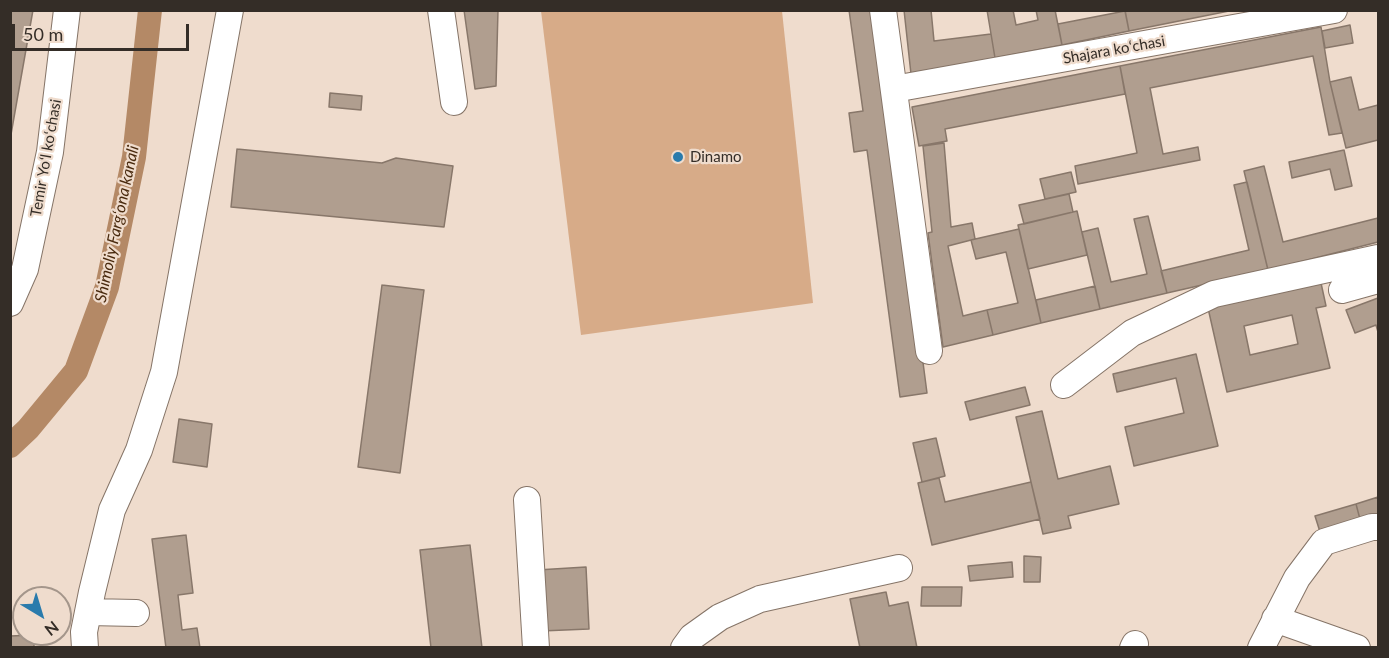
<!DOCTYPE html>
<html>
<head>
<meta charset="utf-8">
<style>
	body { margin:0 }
	#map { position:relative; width:1389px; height:658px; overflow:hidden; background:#efdccd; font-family:Lato,sans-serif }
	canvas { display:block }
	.frame { position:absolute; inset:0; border:12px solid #342d27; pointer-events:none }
	.north { position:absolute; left:12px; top:586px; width:60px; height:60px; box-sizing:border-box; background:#efdccd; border:2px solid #a4968b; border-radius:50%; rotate:142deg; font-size:16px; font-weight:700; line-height:24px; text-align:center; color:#342d27 }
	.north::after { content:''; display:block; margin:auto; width:21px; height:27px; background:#2a7bac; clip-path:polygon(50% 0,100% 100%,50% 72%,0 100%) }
	.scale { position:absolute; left:12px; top:24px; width:177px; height:27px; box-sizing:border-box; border:3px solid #342d27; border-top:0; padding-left:8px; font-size:18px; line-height:21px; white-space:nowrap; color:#342d27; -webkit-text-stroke:4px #efdccd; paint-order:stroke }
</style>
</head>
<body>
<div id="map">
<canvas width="1389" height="658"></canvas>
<div class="frame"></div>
<div class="north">N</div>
<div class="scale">50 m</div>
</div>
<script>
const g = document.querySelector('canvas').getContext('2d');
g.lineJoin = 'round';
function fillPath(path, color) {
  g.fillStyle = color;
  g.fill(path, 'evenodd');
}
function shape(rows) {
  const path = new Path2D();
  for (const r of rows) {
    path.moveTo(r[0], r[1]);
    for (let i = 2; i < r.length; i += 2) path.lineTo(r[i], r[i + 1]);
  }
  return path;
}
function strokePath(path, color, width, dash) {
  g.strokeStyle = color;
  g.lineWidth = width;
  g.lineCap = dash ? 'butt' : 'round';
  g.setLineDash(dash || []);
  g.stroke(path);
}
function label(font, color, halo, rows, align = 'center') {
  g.font = font + ' Lato,sans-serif';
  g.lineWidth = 4.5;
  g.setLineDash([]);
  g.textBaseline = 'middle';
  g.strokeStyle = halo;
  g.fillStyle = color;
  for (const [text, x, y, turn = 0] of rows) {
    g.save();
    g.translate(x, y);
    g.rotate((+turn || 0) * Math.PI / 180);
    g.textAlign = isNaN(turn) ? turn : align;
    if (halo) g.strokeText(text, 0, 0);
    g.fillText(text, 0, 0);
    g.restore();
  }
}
fillPath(shape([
	[541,11,782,11,813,303,581,335]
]), '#d7ab88');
strokePath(shape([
	[10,446,28,429,76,371,107,287,134,157,150,10]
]), '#b48966', 24);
const building = shape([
	[10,10,33,10,10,140,10,10],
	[464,10,498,10,496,86,475,89,464,10],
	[849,10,877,10,927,393,900,397,867,150,854,152,849,113,863,111,849,10],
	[904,10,931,10,934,41,991,34,995,58,911,74,904,10],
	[987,10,1013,10,1016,25,1038,20,1036,10,1055,10,1062,45,995,58,987,10],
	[1125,10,1234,10,1129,31,1125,10],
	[1125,11,1129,31,1062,45,1058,24,1125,11],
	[1350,25,1353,43,1325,48,1322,31,1350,25],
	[1321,27,1330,82,1342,133,1329,135,1313,56,1150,88,1163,154,1198,147,1200,160,1078,184,1075,166,1137,153,1120,66,1321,27],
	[1120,66,1125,94,945,129,947,141,919,146,912,107,1120,66],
	[1351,77,1359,110,1378,105,1378,140,1346,148,1330,82,1351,77],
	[330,93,362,96,361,110,329,107,330,93],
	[944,143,951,227,972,223,975,239,948,246,963,316,987,310,993,335,943,347,928,233,932,232,923,146,944,143],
	[237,149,382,163,396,158,453,166,444,227,231,207,237,149],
	[1344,150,1352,186,1335,190,1330,169,1292,178,1289,162,1344,150],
	[1264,166,1283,242,1378,218,1378,242,1268,270,1244,171,1264,166],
	[1071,172,1076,192,1045,199,1040,179,1071,172],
	[1247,182,1268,270,1167,293,1161,271,1249,250,1234,185,1247,182],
	[1069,194,1073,212,1024,224,1019,205,1069,194],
	[1077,211,1087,255,1028,269,1018,225,1077,211],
	[1148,216,1167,293,1100,309,1082,232,1098,228,1111,282,1147,274,1134,219,1148,216],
	[1019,229,1041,323,993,335,987,310,1018,303,1006,252,976,259,971,240,1019,229],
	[1321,283,1326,306,1316,308,1330,368,1227,392,1208,308,1321,283],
	[1292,315,1298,344,1250,355,1244,326,1292,315],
	[382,285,424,290,400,473,358,467,382,285],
	[1095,286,1100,309,1041,323,1036,300,1095,286],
	[1378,298,1378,332,1376,325,1355,333,1346,310,1378,298],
	[1196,354,1218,446,1134,466,1125,427,1184,413,1176,378,1117,392,1113,374,1196,354],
	[1025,387,1030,405,970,420,965,402,1025,387],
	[1042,411,1058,479,1110,466,1119,504,1068,516,1071,528,1043,534,1016,417,1042,411],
	[179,419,212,424,207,467,173,462,179,419],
	[936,438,945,476,922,482,913,443,936,438],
	[939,478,945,502,1031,482,1040,519,932,545,918,483,939,478],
	[1378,497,1378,518,1361,523,1356,504,1378,497],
	[1356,504,1361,523,1321,535,1315,516,1356,504],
	[186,535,193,593,178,595,182,630,197,628,200,648,166,648,152,539,186,535],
	[470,545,482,648,431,648,420,550,470,545],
	[1024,556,1041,557,1040,582,1024,582,1024,556],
	[1012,562,1013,577,970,581,968,566,1012,562],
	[586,567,589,629,541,631,537,570,586,567],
	[922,587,962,587,961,606,921,606,922,587],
	[886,592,889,606,908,602,917,648,860,648,850,599,886,592],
	[34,635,34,648,10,648,10,636,34,635]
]);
fillPath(building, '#b09e8f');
strokePath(building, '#88776a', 1.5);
const minor = shape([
	[441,10,454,102],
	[883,10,929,351],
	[894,89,1334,10],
	[1342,290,1378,280],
	[10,303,25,269,50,152,67,10],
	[1064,385,1132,333,1214,294,1378,258],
	[527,500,536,648],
	[88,612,136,613],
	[1275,619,1357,648],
	[85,648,84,632,92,592,112,510,139,450,164,372,230,10],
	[684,648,692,637,720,617,760,599,899,568],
	[1133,648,1135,644],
	[1261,648,1297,578,1324,542,1372,527,1378,527]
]);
strokePath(minor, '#857467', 28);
strokePath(minor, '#fff', 26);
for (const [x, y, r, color] of [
	[678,157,6,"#2a7bac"]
]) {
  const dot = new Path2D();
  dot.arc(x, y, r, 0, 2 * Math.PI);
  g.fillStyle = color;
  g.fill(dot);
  strokePath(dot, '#efdccd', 2);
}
label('15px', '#342d27', '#efdccd', [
	["Shajara koʻchasi",1114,50,-10],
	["Temir Yoʻl koʻchasi",46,158,-80]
]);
label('15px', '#342d27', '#efdccd', [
	["Dinamo",690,157]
], 'left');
label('italic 16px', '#492a0e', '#efdccd', [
	["Shimoliy Fargʻona kanali",117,224,-78]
]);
</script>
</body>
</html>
